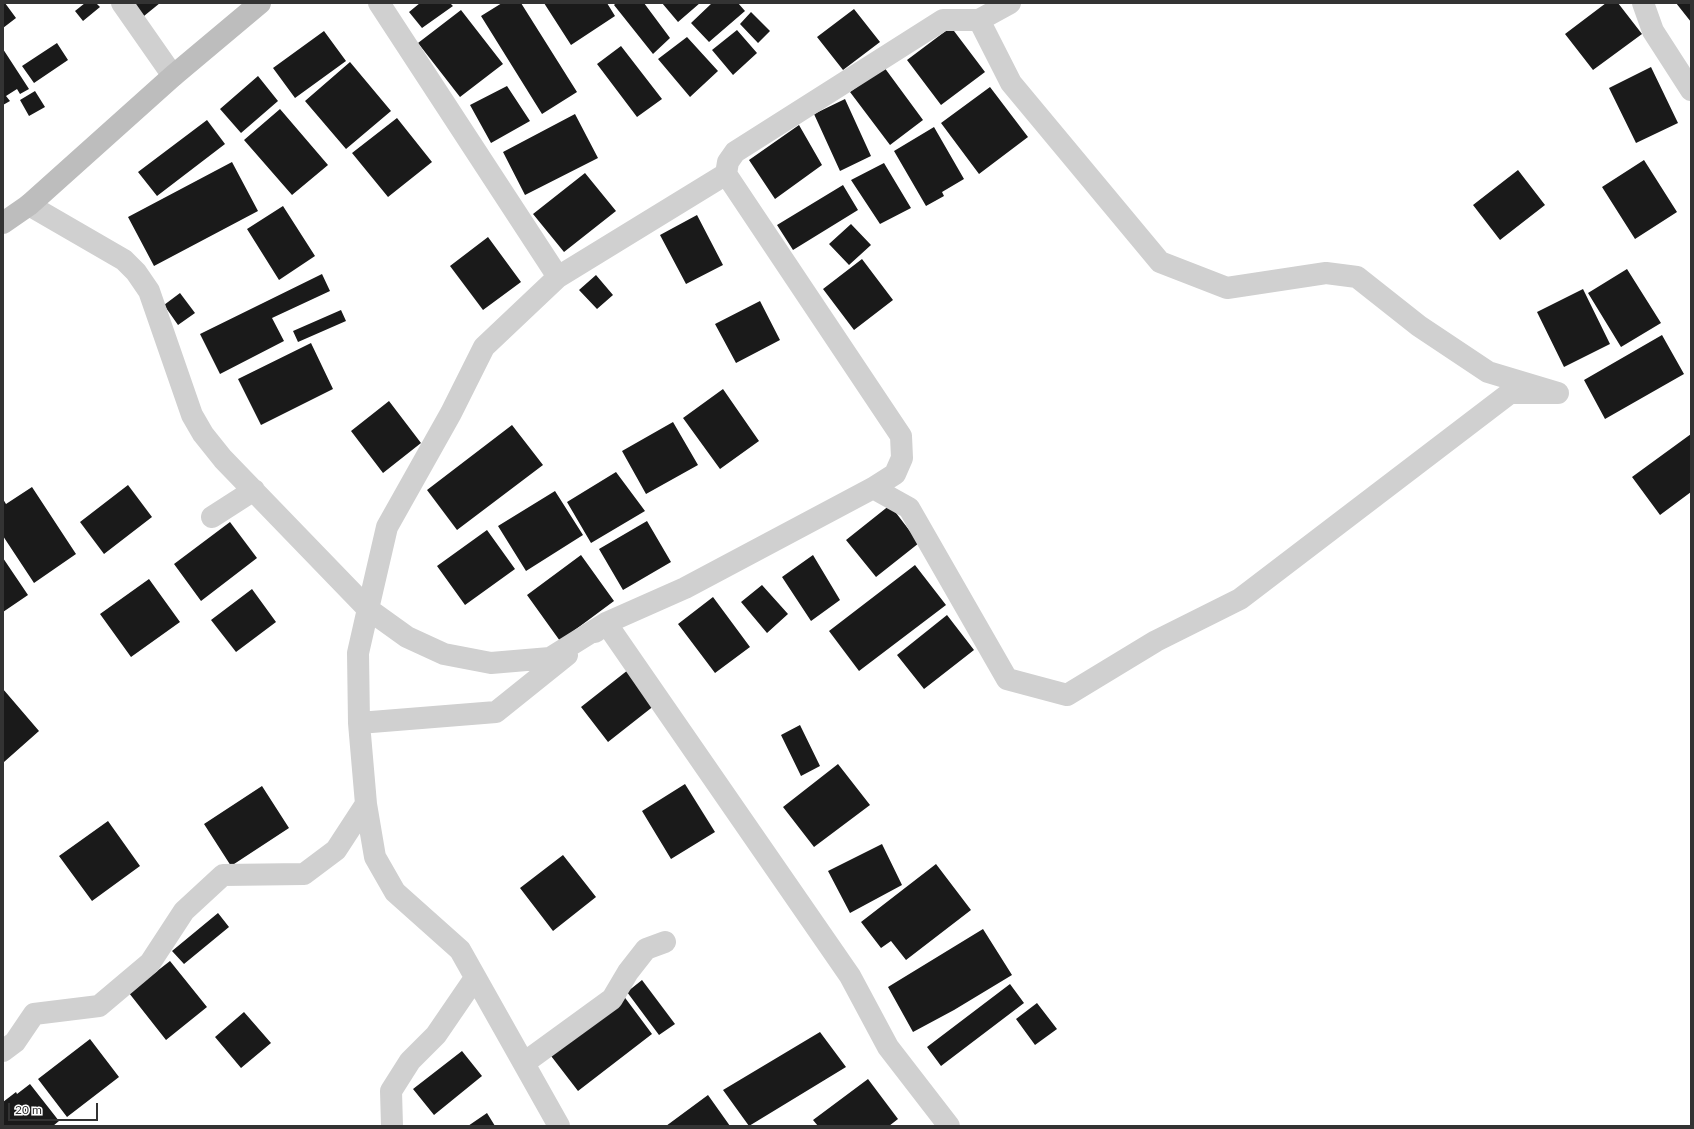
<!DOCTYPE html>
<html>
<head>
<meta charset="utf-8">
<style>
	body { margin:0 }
	#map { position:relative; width:1694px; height:1129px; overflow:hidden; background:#fff; font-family:Lato,sans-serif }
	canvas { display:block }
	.frame { position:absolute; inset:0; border:4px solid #333; pointer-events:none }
	.scale { position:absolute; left:8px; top:1103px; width:90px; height:18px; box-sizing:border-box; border:2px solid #333; border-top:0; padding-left:5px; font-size:12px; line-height:14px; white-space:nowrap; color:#333; -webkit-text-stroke:3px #fff; paint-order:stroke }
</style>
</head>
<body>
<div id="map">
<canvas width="1694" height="1129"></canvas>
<div class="frame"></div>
<div class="scale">20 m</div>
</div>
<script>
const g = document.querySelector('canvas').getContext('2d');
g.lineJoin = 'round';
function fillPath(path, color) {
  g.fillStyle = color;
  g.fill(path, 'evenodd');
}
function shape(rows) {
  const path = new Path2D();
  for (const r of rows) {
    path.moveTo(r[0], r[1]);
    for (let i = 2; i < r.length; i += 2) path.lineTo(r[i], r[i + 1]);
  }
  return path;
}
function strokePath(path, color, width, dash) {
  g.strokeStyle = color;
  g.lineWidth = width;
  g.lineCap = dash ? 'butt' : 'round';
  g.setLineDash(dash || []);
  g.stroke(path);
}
fillPath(shape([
	[3,3,5,3,16,18,3,28],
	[85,3,96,3,100,7,83,21,75,11],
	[133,3,160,3,144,16],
	[420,3,450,3,453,6,422,28,409,12],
	[502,3,521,3,577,92,542,114,481,16],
	[544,3,607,3,615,16,571,45],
	[616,3,644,3,670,38,653,54,614,5],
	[662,3,700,3,678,22],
	[712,3,738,3,745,11,709,42,691,23],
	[1606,3,1618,3,1642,34,1593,70,1565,34],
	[1676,3,1691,3,1691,22],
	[854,9,880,42,843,70,817,37],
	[461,10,503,64,460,97,418,43],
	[751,12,770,31,758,43,740,24],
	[951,27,985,72,941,105,907,60],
	[737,30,757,53,733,75,712,50],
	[324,31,346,61,295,98,273,68],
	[687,37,718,71,690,97,658,59],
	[57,43,68,60,34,83,22,66],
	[621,46,662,99,637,117,597,64],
	[3,49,29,89,20,94,17,89,6,96,10,101,3,105],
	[350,62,391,111,346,149,305,101],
	[884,67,923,120,890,145,850,92],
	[1651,67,1678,123,1636,143,1609,88],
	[258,76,278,101,241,133,220,109],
	[507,86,530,121,491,143,470,105],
	[990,87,1028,137,979,174,941,123],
	[35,91,45,107,29,116,20,100],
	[845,99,871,156,840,171,814,114],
	[280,109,328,165,292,195,244,140],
	[575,114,598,158,525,195,503,152],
	[397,118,432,162,388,197,352,153],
	[207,120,225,144,157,196,138,172],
	[799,125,822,165,775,199,749,160],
	[934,127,964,179,942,192,944,196,926,206,894,151],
	[1644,160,1677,212,1635,239,1602,187],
	[232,162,258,211,154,266,128,217],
	[884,163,911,208,880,224,851,180],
	[1518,170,1545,205,1500,240,1473,205],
	[585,173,616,211,564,252,533,214],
	[843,185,858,210,793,250,777,225],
	[283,206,315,256,279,280,247,229],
	[697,215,723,265,686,284,660,235],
	[851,224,871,245,849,265,829,244],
	[488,237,521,282,483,310,450,266],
	[862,259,893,300,854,330,823,289],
	[1627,269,1661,323,1621,347,1588,293],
	[322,274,330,291,272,318,284,341,220,374,200,334],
	[596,275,613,295,597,309,579,290],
	[1583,289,1610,344,1564,367,1537,312],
	[180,293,195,313,178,325,164,305],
	[760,301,780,340,736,363,715,324],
	[341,310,346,321,298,342,293,331],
	[1662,335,1684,374,1605,419,1584,380],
	[311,343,333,389,261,425,238,379],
	[723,389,759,441,720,469,683,418],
	[389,401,421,443,383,473,351,431],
	[673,422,698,465,646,494,622,451],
	[512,425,543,465,457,530,427,490],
	[1691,434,1691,492,1660,515,1632,477],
	[616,472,645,511,591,543,567,502],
	[128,485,152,517,104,554,80,522],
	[32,487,76,554,34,583,3,536,3,499,6,504],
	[555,491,583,535,526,571,498,526],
	[890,505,919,543,876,577,846,540],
	[647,521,671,562,623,590,599,549],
	[230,522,257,558,201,601,174,564],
	[487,530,515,569,465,605,437,566],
	[581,555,614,601,560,641,527,595],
	[813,555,840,600,811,621,782,577],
	[3,558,28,595,3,612],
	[915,565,946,605,859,671,829,631],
	[149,579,180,622,131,657,100,614],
	[762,585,788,614,767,633,741,602],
	[252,589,276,622,236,652,211,620],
	[713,597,750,647,715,673,678,624],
	[947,615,974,650,924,689,897,655],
	[628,670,655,705,608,742,581,707],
	[3,689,39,731,4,762,3,760],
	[800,725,820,766,801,776,781,735],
	[838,764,870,805,814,847,783,807],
	[685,784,715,832,671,859,642,811],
	[262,786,289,828,231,866,204,824],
	[108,821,140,866,92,901,59,856],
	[882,844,902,885,850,913,828,871],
	[563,855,596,897,553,931,520,888],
	[936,864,971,910,906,960,891,941,881,948,861,922],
	[218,913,229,927,184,964,172,951],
	[983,929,1012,975,954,1010,913,1032,888,987],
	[170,961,207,1007,166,1040,129,993],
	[642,980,675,1024,659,1035,627,992],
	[1010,984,1024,1003,941,1066,927,1047],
	[623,995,652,1034,578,1091,548,1052],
	[1037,1003,1057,1029,1035,1045,1016,1019],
	[244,1012,271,1043,241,1068,215,1037],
	[820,1032,846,1067,749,1126,723,1090],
	[90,1039,119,1077,67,1117,38,1079],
	[462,1051,482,1076,434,1115,413,1089],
	[868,1079,898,1119,889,1126,818,1126,813,1120],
	[30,1084,59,1121,53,1126,3,1126,3,1102,16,1092,17,1094],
	[708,1095,730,1126,666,1126],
	[487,1113,495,1126,468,1126]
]), '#1a1a1a');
strokePath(shape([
	[122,3,173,76],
	[379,3,558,277,726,174],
	[1643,3,1653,31,1691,90],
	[29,205,124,260,136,272,149,291,192,415,203,434,223,459,368,609,358,653,359,723,366,804,375,857,395,892,460,950,559,1126],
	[558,277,484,347,451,413,387,527,368,609,407,637,444,654,491,663,550,658,606,623,685,588,873,488,895,474,902,458,901,436,726,174,728,162,735,152,943,20,979,20,1010,3],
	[873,488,909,508,1007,679,1067,695,1156,641,1240,599,1510,393,1558,393,1488,372,1419,326,1357,277,1326,273,1227,288,1160,262,1011,83,979,20],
	[212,517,254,490],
	[595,632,606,623,850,976,888,1047,949,1126],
	[359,723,496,712,567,655],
	[3,1051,15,1042,34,1014,99,1006,150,963,184,911,223,875,304,874,336,850,366,804],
	[524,1063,612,999,628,972,646,949,665,942],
	[392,1126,391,1091,410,1061,436,1035,475,978]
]), '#d0d0d0', 22);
strokePath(shape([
	[3,223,29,205,173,76,260,3]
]), '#bdbdbd', 22);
</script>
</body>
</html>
